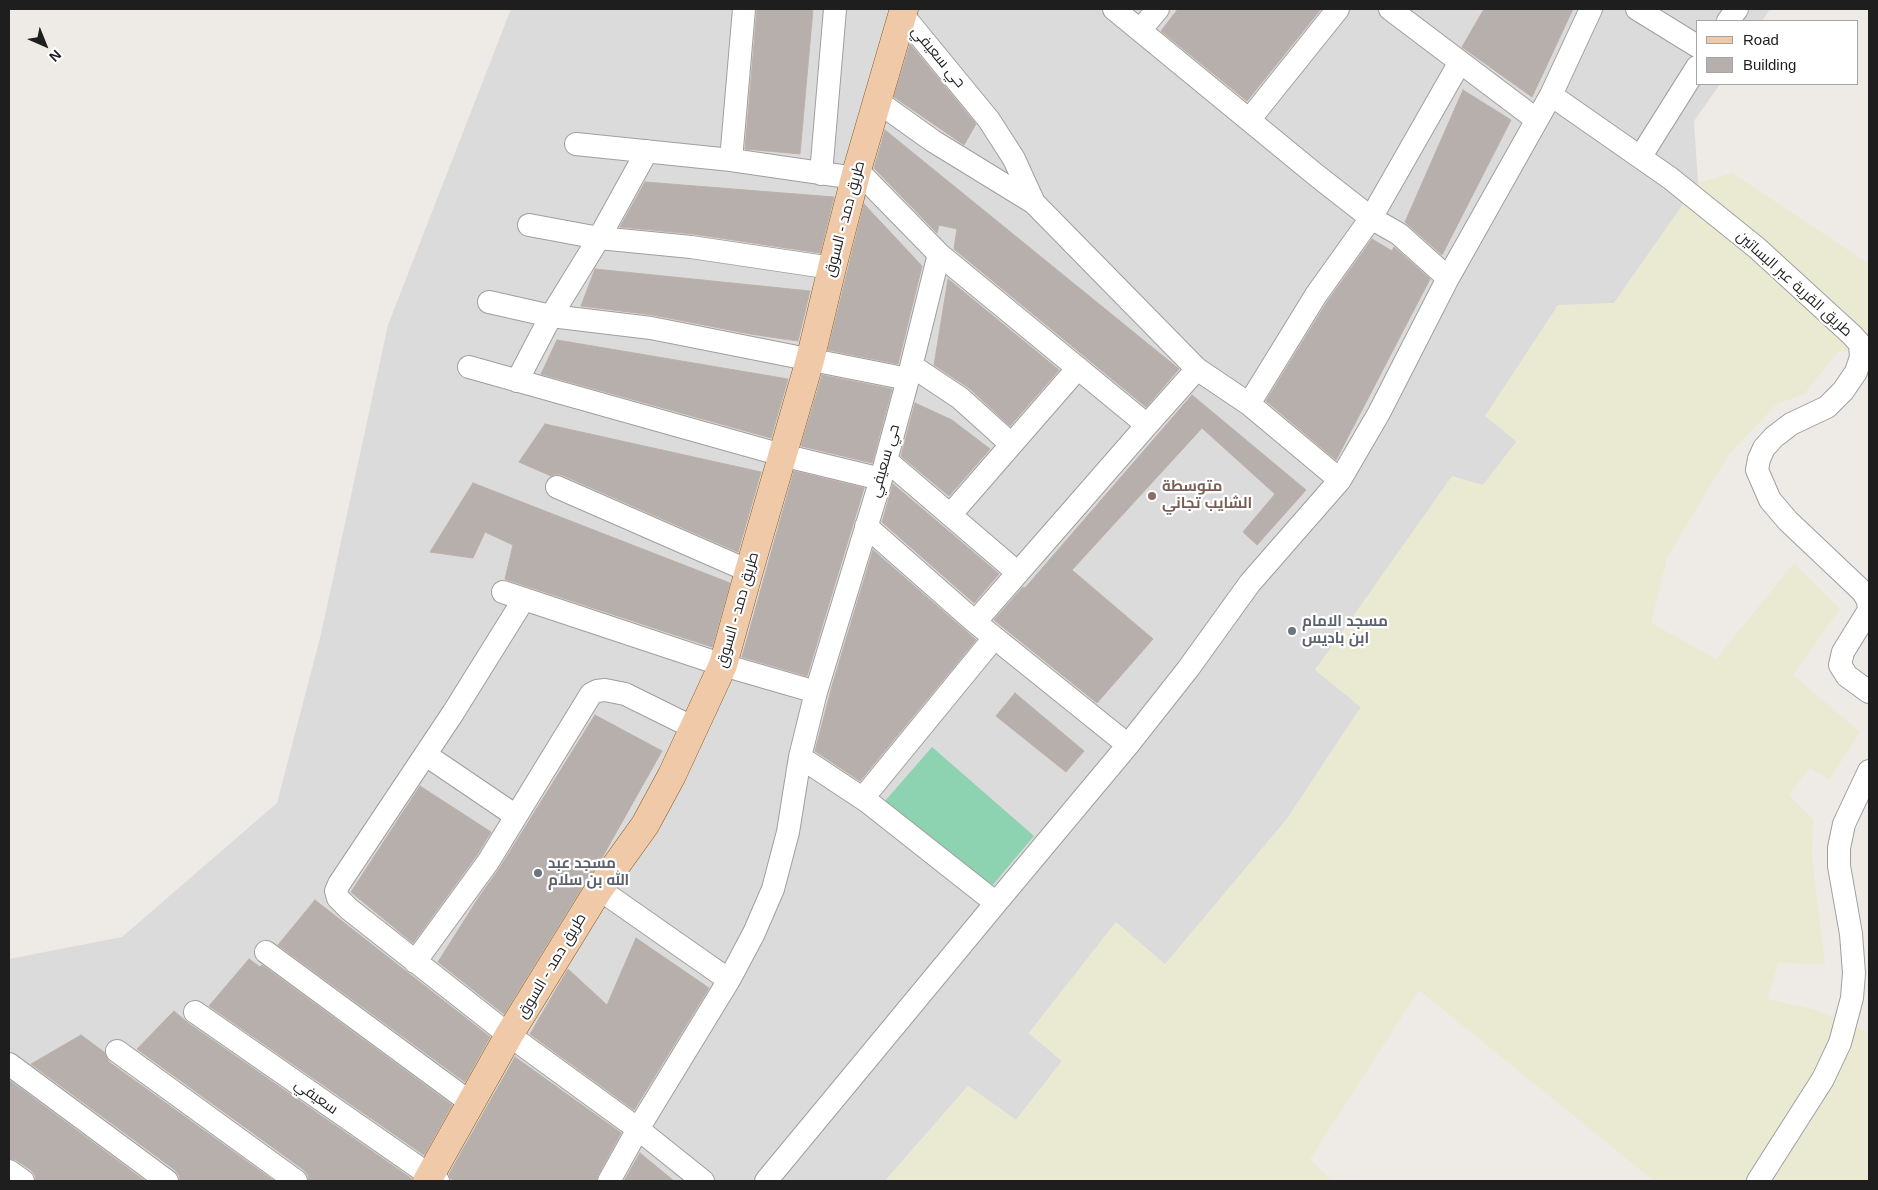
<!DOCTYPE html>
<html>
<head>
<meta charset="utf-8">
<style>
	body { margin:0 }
	#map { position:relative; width:1878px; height:1190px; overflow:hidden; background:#eeeae5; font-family:Arial,sans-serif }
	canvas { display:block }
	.frame { position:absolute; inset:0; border:10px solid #1e1e1e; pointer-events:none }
	.legend { position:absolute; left:1696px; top:20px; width:162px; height:65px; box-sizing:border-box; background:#fff; border:1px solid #a5a5a5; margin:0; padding:6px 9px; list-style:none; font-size:15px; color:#1e1e1e }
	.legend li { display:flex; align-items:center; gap:10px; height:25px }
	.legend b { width:25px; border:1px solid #a5a5a5 }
	.north { position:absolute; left:20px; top:20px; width:50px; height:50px; -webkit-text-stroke:4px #fff; paint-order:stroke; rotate:136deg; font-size:14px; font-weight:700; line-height:20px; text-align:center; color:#1e1e1e }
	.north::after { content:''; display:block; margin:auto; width:18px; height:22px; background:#1e1e1e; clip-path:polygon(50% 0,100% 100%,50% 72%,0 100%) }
</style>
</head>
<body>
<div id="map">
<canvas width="1878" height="1190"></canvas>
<div class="frame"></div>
<ul class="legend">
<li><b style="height:6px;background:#f0caa8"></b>Road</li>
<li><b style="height:14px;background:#b7afab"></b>Building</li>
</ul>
<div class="north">N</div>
</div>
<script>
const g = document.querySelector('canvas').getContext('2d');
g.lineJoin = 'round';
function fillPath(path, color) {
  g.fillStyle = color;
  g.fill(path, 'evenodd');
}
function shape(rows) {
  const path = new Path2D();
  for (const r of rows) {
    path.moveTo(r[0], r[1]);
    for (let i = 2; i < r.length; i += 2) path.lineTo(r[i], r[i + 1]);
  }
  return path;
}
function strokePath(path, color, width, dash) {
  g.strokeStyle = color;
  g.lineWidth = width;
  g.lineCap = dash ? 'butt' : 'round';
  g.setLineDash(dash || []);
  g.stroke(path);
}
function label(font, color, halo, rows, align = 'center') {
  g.font = font + ' Arial,Cairo,sans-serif';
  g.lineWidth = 4.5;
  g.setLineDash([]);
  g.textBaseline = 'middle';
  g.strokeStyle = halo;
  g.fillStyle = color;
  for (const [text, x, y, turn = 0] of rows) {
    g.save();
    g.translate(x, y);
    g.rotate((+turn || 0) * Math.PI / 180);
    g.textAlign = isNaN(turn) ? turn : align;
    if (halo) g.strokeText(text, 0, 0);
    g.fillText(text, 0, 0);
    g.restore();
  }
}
fillPath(shape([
	[511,9,1770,9,1762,21,1697,21,1697,84,1720,84,1694,121,1698,183,1614,303,1558,306,1517,441,1483,485,1315,669,1361,707,1287,819,1165,965,1116,923,1029,1033,1062,1061,1016,1120,968,1086,885,1181,9,1181,9,959,122,937,277,803,321,634,388,325]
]), '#dcdbdb');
fillPath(shape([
	[1732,173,1869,264,1869,350,1838,352,1804,394,1777,404,1730,453,1667,558,1651,623,1716,659,1794,563,1840,609,1793,675,1860,732,1829,780,1810,768,1789,795,1813,819,1812,857,1825,964,1778,963,1768,999,1817,1010,1869,1033,1869,1181,1654,1181,1419,990,1310,1159,1332,1181,885,1181,968,1086,1016,1120,1062,1061,1029,1033,1116,922,1165,964,1287,819,1361,707,1315,670,1452,476,1483,485,1517,442,1485,416,1558,305,1614,303,1698,183]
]), '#eaead3');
fillPath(shape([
	[932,747,1034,836,991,887,885,801]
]), '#8dd3b2');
const building = shape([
	[757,9,813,9,800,154,745,149,757,9],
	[1178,9,1321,9,1247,101,1161,31,1178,9],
	[1484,9,1573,9,1532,97,1462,47,1484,9],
	[910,44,976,124,964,145,894,97,910,44],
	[1463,90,1511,120,1442,255,1405,222,1463,90],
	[885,130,1179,369,1146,407,954,249,957,229,939,225,937,233,874,168,885,130],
	[645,182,834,197,820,253,693,234,620,227,645,182],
	[864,204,922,266,898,364,828,350,864,204],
	[1372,239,1392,251,1394,247,1430,279,1336,460,1266,401,1327,302,1372,239],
	[595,269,810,291,798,341,750,334,653,315,581,306,595,269],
	[948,279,1059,370,1010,426,969,388,934,365,948,279],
	[557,340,788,379,771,438,541,374,557,340],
	[822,375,892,389,872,463,801,446,822,375],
	[1192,395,1306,490,1257,545,1243,532,1275,494,1202,428,1072,570,1153,639,1097,703,994,620,1023,587,1025,588,1192,395],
	[915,403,952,420,990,449,949,496,901,456,915,403],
	[545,424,761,472,738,552,562,475,556,474,551,476,519,462,545,424],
	[794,471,864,488,807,676,742,657,794,471],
	[473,483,730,583,712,647,505,579,513,545,485,532,473,558,430,552,473,483],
	[893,484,999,574,974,603,882,522,893,484],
	[873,550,976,640,860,781,815,751,832,686,873,550],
	[1015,693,1084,751,1066,772,996,716,1015,693],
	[595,715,662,751,599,863,586,881,504,1014,438,962,479,897,499,869,595,715],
	[420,786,491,832,477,855,413,943,351,892,420,786],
	[315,900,490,1037,465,1082,278,945,315,900],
	[636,938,709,988,634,1110,530,1034,568,969,607,1005,636,938],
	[249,959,260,967,262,965,452,1105,424,1155,209,1006,249,959],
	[174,1011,188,1023,412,1179,411,1181,309,1181,308,1175,304,1170,137,1049,174,1011],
	[81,1035,104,1052,109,1062,274,1181,180,1181,179,1175,175,1170,31,1064,81,1035],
	[515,1057,621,1133,598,1175,596,1181,455,1181,450,1178,449,1174,515,1057],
	[9,1080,145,1181,36,1181,35,1175,31,1170,16,1160,9,1158,9,1080],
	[640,1153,674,1181,624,1181,640,1153]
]);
fillPath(building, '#b7afab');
strokePath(building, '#beb1a9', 1);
const minor = shape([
	[1114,9,1316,175,1371,218,1399,234,1448,278],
	[1390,9,1537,120],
	[1637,9,1697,46],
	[902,14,989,120,1014,159,1034,203],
	[1728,21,1737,9],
	[1140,30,1158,9],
	[1551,95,1670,178,1757,248,1852,335,1860,344,1861,357,1856,372,1843,391,1827,407,1791,424,1774,437,1764,448,1759,459,1757,470,1770,500,1788,521,1863,592,1868,601,1869,610,1843,652,1840,665,1847,676,1869,692],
	[877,101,933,141,1034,203,1197,369,1249,404,1340,480],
	[1249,120,1338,9],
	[576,144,731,160,855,178],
	[1641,156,1697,67],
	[731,160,744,9],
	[857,170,939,254,1147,425],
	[821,174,835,9],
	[529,225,599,238,691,247,832,268],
	[489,302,551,316,651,328,908,379],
	[912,366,960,398,1011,444],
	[469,367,782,455,881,479],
	[517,381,551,316,599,238,647,151],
	[1249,404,1316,295,1371,218,1460,62],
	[886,460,1018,573],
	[557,487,749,571],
	[951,514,1078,368],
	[866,526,975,622,1128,745],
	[503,592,723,665,816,692],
	[524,599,453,713,339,884,336,891,338,898,349,909,509,1035,638,1129,703,1181],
	[975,622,1147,425,1197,369],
	[426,755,516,816],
	[800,757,868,802,996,903],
	[863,798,994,638],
	[599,889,729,980],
	[266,952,471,1103],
	[415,962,488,862,591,694,597,691,605,690,625,694,694,728],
	[195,1012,438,1181],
	[117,1051,296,1181],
	[9,1064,167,1181],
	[9,1171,23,1181],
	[609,1181,638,1129,729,980,754,933,773,889,788,832,800,757,816,692,881,479,908,379,939,254],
	[766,1181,996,903,1128,745,1188,669,1250,583,1340,480,1379,413,1448,278,1551,95,1591,9],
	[1758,1181,1823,1079,1840,1043,1852,998,1854,973,1851,934,1839,866,1839,848,1844,824,1869,771]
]);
const major = shape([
	[427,1181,509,1035,599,889,645,825,672,775,723,665,749,571,810,360,832,268,857,170,904,9]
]);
strokePath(minor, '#9f9f9f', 24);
strokePath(major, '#865512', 29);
strokePath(minor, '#fff', 22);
strokePath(major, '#f0caa8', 28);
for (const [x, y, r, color] of [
	[1152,496,5,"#8d6e63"],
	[1292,631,5,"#6b7280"],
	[538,873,5,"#6b7280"]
]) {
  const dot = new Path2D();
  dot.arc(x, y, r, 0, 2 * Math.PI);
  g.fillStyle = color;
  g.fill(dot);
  strokePath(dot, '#fff', 2);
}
label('15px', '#1e1e1e', '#fff', [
	["حي سعيفي",938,57,50],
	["طريق دمد - السوق",845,219,-75],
	["طريق القرية عبر البساتين",1794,284,42],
	["حي سعيفي",885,461,-74],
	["طريق دمد - السوق",738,610,-74],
	["طريق دمد - السوق",552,966,-59],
	["سعيفي",316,1097,35]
]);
label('bold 15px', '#785e54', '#fff', [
	["متوسطة",1162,487],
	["الشايب تجاني",1162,504]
], 'left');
label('bold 15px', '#5b616d', '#fff', [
	["مسجد الامام",1302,622],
	["ابن باديس",1302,639],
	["مسجد عبد",548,864],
	["الله بن سلام",548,881]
], 'left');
</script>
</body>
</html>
